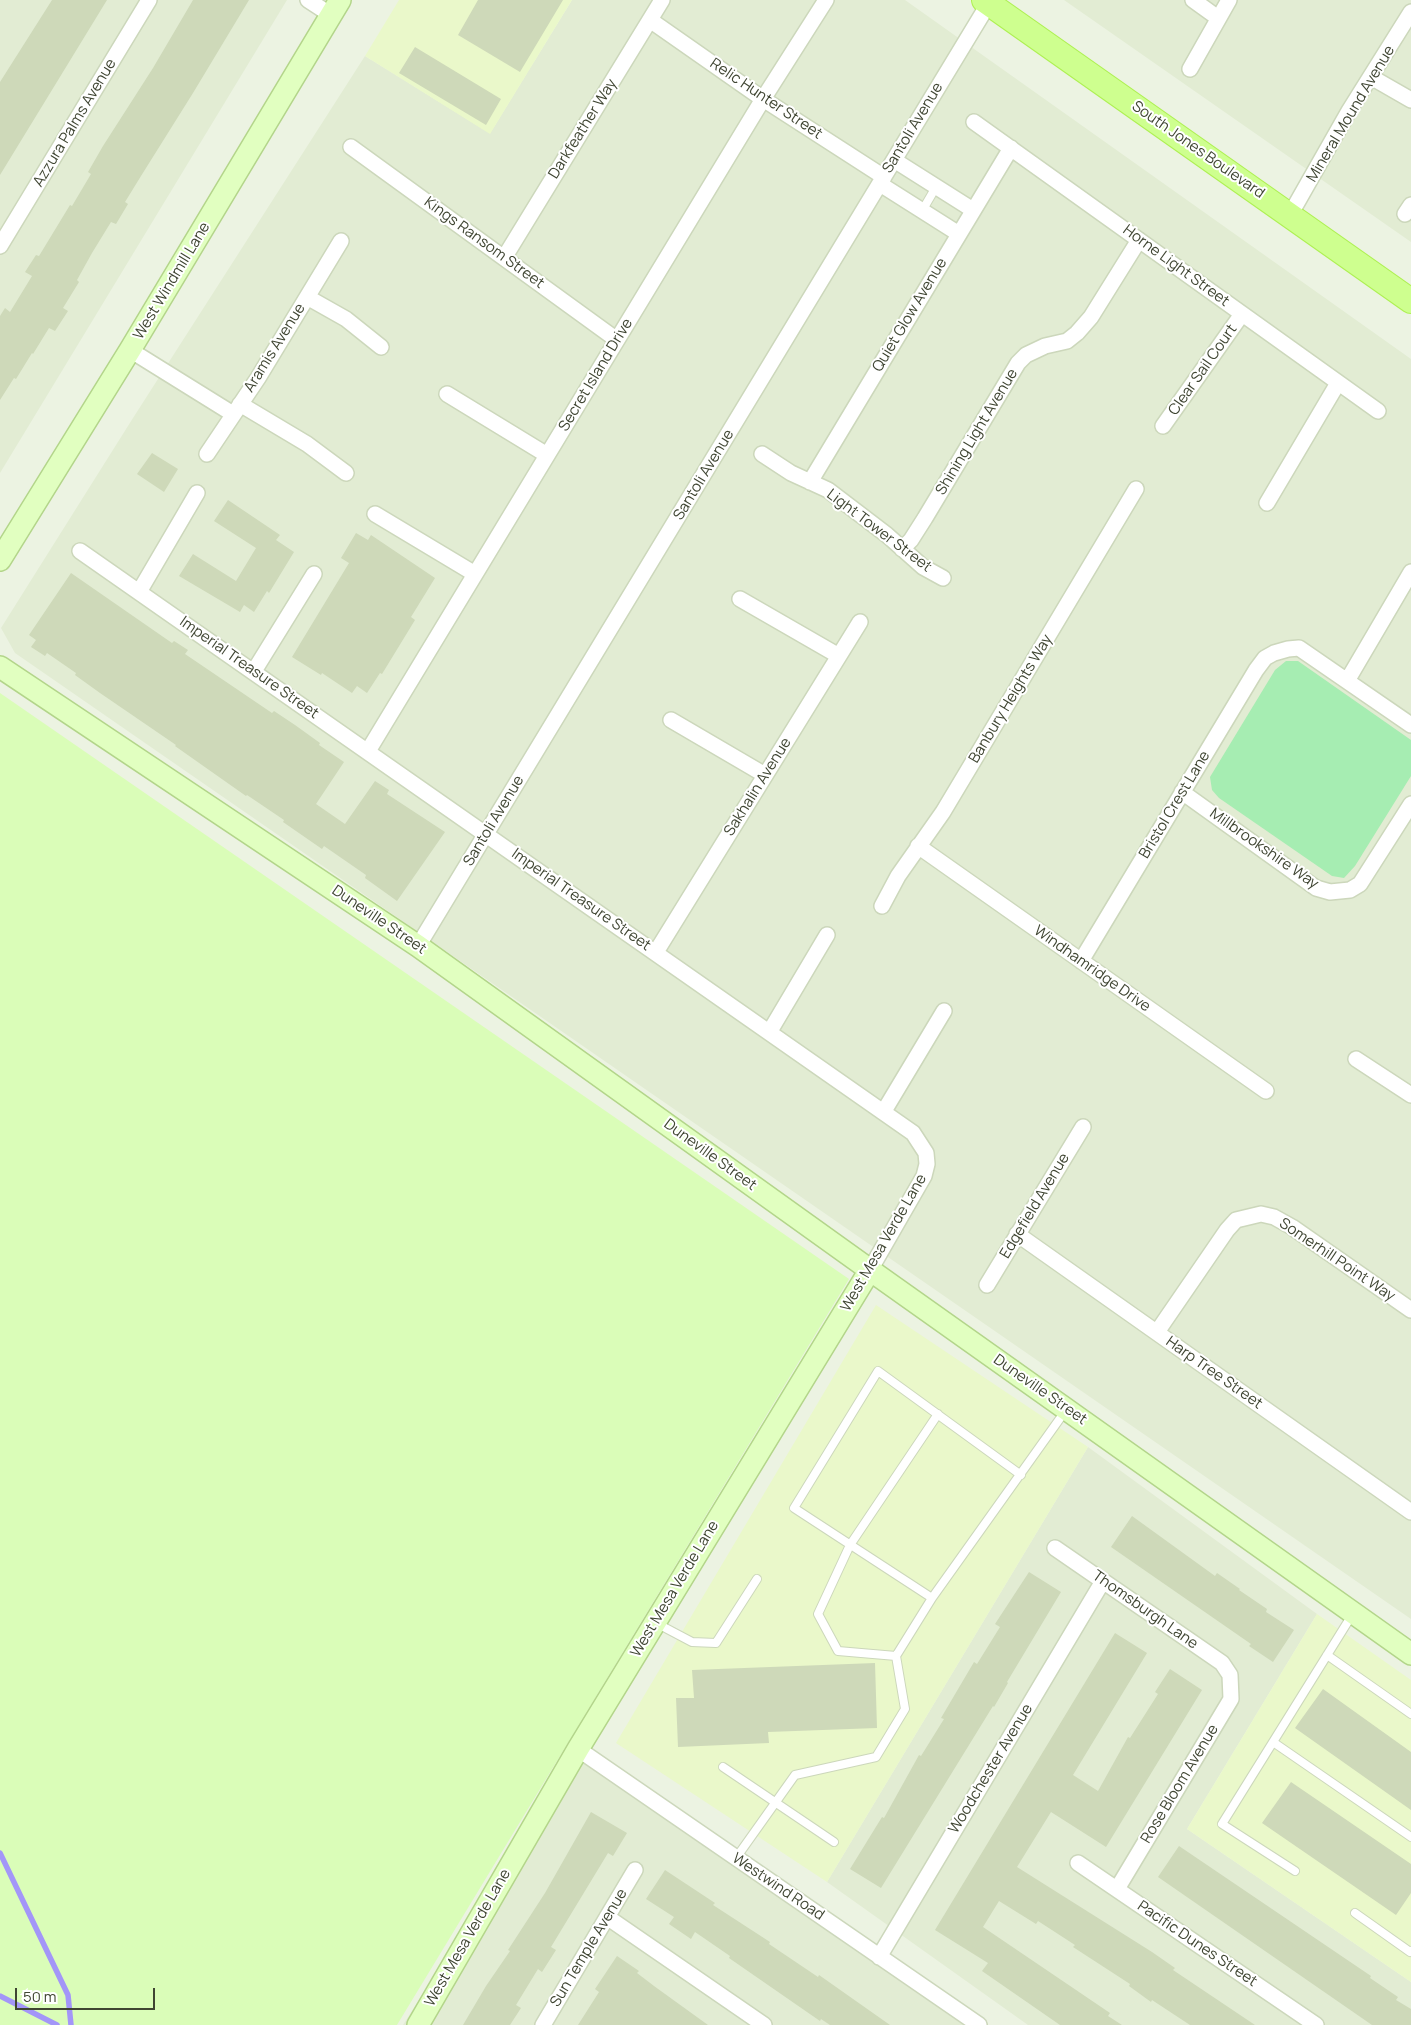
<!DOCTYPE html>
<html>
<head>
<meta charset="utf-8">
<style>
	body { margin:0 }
	#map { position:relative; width:1411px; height:2025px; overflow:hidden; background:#ecf3e2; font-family:Manrope,sans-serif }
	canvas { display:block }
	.scale { position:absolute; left:15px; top:1988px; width:140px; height:22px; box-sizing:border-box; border:2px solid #3f4532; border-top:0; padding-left:6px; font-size:15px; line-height:18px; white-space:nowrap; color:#3f4532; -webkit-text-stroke:4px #fff; paint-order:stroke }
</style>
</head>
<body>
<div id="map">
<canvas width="1411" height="2025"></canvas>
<div class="scale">50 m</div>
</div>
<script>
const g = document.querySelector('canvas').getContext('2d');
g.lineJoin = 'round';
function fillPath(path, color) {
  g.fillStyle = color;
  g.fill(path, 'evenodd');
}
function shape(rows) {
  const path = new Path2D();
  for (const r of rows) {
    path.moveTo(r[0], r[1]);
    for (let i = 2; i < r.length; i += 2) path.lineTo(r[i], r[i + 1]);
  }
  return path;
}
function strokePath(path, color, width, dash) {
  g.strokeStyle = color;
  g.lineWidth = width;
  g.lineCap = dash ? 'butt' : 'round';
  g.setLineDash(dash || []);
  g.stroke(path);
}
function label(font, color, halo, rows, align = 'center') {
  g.font = font + ' Manrope,sans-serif';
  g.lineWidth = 4;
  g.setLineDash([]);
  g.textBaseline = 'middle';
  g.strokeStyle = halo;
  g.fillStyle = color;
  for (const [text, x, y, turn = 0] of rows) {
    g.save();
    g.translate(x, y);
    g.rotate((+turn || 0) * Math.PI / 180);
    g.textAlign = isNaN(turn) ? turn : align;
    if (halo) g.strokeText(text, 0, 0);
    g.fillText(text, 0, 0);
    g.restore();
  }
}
fillPath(shape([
	[0,0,287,0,0,473],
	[572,0,905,0,1411,359,1411,1619,15,653,1,628,133,418,365,56,490,133],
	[1064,0,1411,0,1411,242],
	[1088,1447,1317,1614,1187,1829,1411,1982,1411,2025,1028,2025,827,1882],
	[578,1749,978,2025,403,2025]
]), '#e2ecd3');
fillPath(shape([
	[399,0,572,0,490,134,365,56],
	[876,1305,1088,1447,827,1882,616,1743],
	[1317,1614,1411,1680,1411,1982,1187,1829]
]), '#eaf8ca');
fillPath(shape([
	[1286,661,1298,661,1411,740,1411,776,1355,866,1344,878,1332,876,1219,798,1212,790,1210,777,1275,670]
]), '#a6edb2');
fillPath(shape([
	[0,693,849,1279,397,2025,0,2025]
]), '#dafdb8');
strokePath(shape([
	[0,1853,68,1995,71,2025],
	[0,1996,57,2025]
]), '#a396f8', 5.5);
fillPath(shape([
	[52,0,107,0,0,175,0,82],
	[193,0,249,0,193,93,141,176,125,202,128,204,116,224,111,222,92,253,77,280,79,282,63,308,68,311,55,331,49,328,33,354,32,353,16,379,14,378,0,400,0,316,5,308,10,312,32,276,25,272,36,255,39,256,70,205,72,206,91,174,88,172,103,146,153,68],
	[478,0,563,0,520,72,458,35],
	[415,47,501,99,486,125,399,73],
	[152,453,178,469,164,492,137,474],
	[228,500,280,535,276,540,294,552,269,593,267,591,254,612,244,605,240,612,179,576,193,554,236,581,256,548,214,521],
	[356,533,368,540,371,535,435,578,411,617,415,620,382,674,380,673,367,693,357,686,352,693,322,673,321,675,292,657,349,563,341,558],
	[71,573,172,643,174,641,188,650,185,654,272,713,274,711,295,725,320,743,319,745,344,762,316,804,345,824,375,781,389,790,387,794,445,832,397,901,365,878,366,875,324,846,322,849,283,822,284,820,247,795,246,796,175,746,176,745,100,693,75,675,76,673,47,653,45,656,31,647,36,640,29,635],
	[1132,1516,1215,1576,1217,1573,1240,1589,1239,1590,1267,1609,1266,1612,1294,1630,1273,1662,1249,1646,1251,1644,1111,1547],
	[1029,1572,1061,1592,1007,1682,1008,1683,994,1707,993,1706,881,1888,850,1869,882,1817,884,1818,919,1755,921,1756,944,1719,941,1718,974,1662,977,1664,1000,1627,995,1624],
	[1115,1633,1147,1653,1073,1775,1098,1791,1128,1737,1130,1738,1158,1694,1155,1692,1170,1669,1202,1690,1106,1847,1051,1812,1017,1867,1152,1952,1175,1968,1173,1970,1255,2025,1190,2025,1152,2000,1151,2002,1129,1986,1130,1984,1073,1947,1075,1945,1038,1921,1036,1924,999,1901,983,1927,1110,2013,1108,2016,1122,2025,1060,2025,982,1971,988,1963,935,1930],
	[875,1663,877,1728,768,1732,769,1743,678,1747,676,1698,694,1698,692,1670],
	[1323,1689,1411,1752,1411,1810,1295,1728],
	[1291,1782,1411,1864,1411,1893,1396,1915,1262,1823],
	[591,1812,627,1833,613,1856,608,1853,551,1947,556,1950,542,1972,538,1969,516,2005,521,2008,510,2025,463,2025,486,1986,510,1951,508,1950,545,1893],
	[1179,1846,1371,1976,1370,1978,1398,1997,1396,2000,1411,2009,1411,2025,1372,2025,1158,1877],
	[665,1870,715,1903,713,1905,770,1942,769,1944,818,1977,819,1975,890,2025,830,2025,821,2019,820,2021,729,1958,730,1956,695,1932,691,1939,669,1924,674,1917,646,1899],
	[617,1956,639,1971,637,1973,654,1986,708,2025,578,2025,599,1992,595,1989]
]), '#ced9b9');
const lane = shape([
	[922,211,936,187],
	[932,1598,794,1508,878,1371,1021,1475],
	[656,1623,692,1642,716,1643,757,1579],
	[1327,1655,1411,1714],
	[896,1656,838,1651,818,1614,850,1545,938,1414],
	[1273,1742,1411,1837],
	[723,1767,834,1842],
	[736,1858,795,1775,876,1757,905,1709,896,1656,932,1598,1066,1410],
	[1295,1871,1222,1824,1352,1615],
	[1355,1913,1410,1952,1411,1951]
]);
const street = shape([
	[308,0,331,15],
	[1193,0,1218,18],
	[650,20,763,99,884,177],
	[1190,69,1229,0],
	[1371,77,1411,100],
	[974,122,1378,411],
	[351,147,617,340],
	[894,160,973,210],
	[880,184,959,234],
	[1405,214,1411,205],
	[1290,215,1349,111,1411,12],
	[0,246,149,0],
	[504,258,662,0],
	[307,297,346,319,381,347],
	[130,350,233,414],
	[447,394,547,455],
	[240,404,307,444,346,473],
	[1163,426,1242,314],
	[207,454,258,378,341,241],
	[762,454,791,473,828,490,887,535,923,567,943,578],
	[810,482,1011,148],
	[1267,503,1338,383],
	[375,514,475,574],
	[902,549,911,540,925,518,1018,363,1026,355,1045,346,1067,341,1077,333,1091,317,1139,240],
	[80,551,913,1133,926,1153,927,1164,924,1176,870,1270],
	[139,592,197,493],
	[740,599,839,656],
	[254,671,314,574],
	[1347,681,1411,572],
	[671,720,765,775],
	[368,751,763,99,826,0],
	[1182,792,1316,888,1330,892,1350,890,1360,884,1411,804],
	[918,846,1266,1091],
	[882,906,898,876,943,812,1136,489],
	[418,946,989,3],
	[656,952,860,622],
	[1081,961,1256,670,1265,658,1274,653,1288,649,1299,648,1411,725],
	[770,1031,827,935],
	[1356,1059,1411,1095],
	[884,1111,944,1011],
	[1017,1234,1411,1512],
	[987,1285,1083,1127],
	[1157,1332,1227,1230,1236,1220,1261,1214,1274,1217,1292,1227,1411,1310],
	[1055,1548,1222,1663,1230,1675,1231,1699,1117,1889],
	[578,1749,979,2025],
	[1078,1863,1316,2025],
	[607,1917,764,2025],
	[879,1957,1103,1581],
	[543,2025,635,1870]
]);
const secondary = shape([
	[0,560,130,350,340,0],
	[0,667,418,946,870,1270,1411,1654],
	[418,2025,578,1749,870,1270]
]);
const primary = shape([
	[984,0,1411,301]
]);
strokePath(lane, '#ccd7bb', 10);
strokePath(street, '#ccd7bb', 18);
strokePath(secondary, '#b3d58a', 24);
strokePath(primary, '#aef053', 26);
strokePath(lane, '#fff', 8);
strokePath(street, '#fff', 15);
strokePath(secondary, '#e1ffc0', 21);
strokePath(primary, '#ceff8f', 24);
label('15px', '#3f4532', '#fff', [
	["Relic Hunter Street",766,99,34],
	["Mineral Mound Avenue",1351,114,-59],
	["Azzura Palms Avenue",75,123,-59],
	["Santoli Avenue",913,128,-59],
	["Darkfeather Way",583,129,-58],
	["South Jones Boulevard",1198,150,35],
	["Kings Ransom Street",484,243,36],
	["Horne Light Street",1176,266,36],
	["West Windmill Lane",172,281,-59],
	["Quiet Glow Avenue",910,315,-59],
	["Aramis Avenue",275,348,-58],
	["Clear Sail Court",1203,370,-55],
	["Secret Island Drive",596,375,-59],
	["Shining Light Avenue",977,432,-59],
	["Santoli Avenue",704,475,-59],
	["Light Tower Street",879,531,37],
	["Imperial Treasure Street",249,668,35],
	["Banbury Heights Way",1011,699,-59],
	["Sakhalin Avenue",758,787,-58],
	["Bristol Crest Lane",1175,805,-59],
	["Santoli Avenue",494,821,-59],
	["Millbrookshire Way",1264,849,35],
	["Imperial Treasure Street",581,900,35],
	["Duneville Street",379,920,34],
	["Windhamridge Drive",1092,969,35],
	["Duneville Street",710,1155,36],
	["Edgefield Avenue",1035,1206,-59],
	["West Mesa Verde Lane",884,1243,-60],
	["Somerhill Point Way",1337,1260,34],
	["Harp Tree Street",1214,1373,35],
	["Duneville Street",1040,1390,35],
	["West Mesa Verde Lane",675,1589,-59],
	["Thomsburgh Lane",1145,1610,35],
	["Woodchester Avenue",991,1769,-59],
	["Rose Bloom Avenue",1180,1784,-59],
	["Westwind Road",778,1887,34],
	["West Mesa Verde Lane",468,1938,-60],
	["Pacific Dunes Street",1197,1944,34],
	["Sun Temple Avenue",589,1948,-59]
]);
</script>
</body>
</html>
